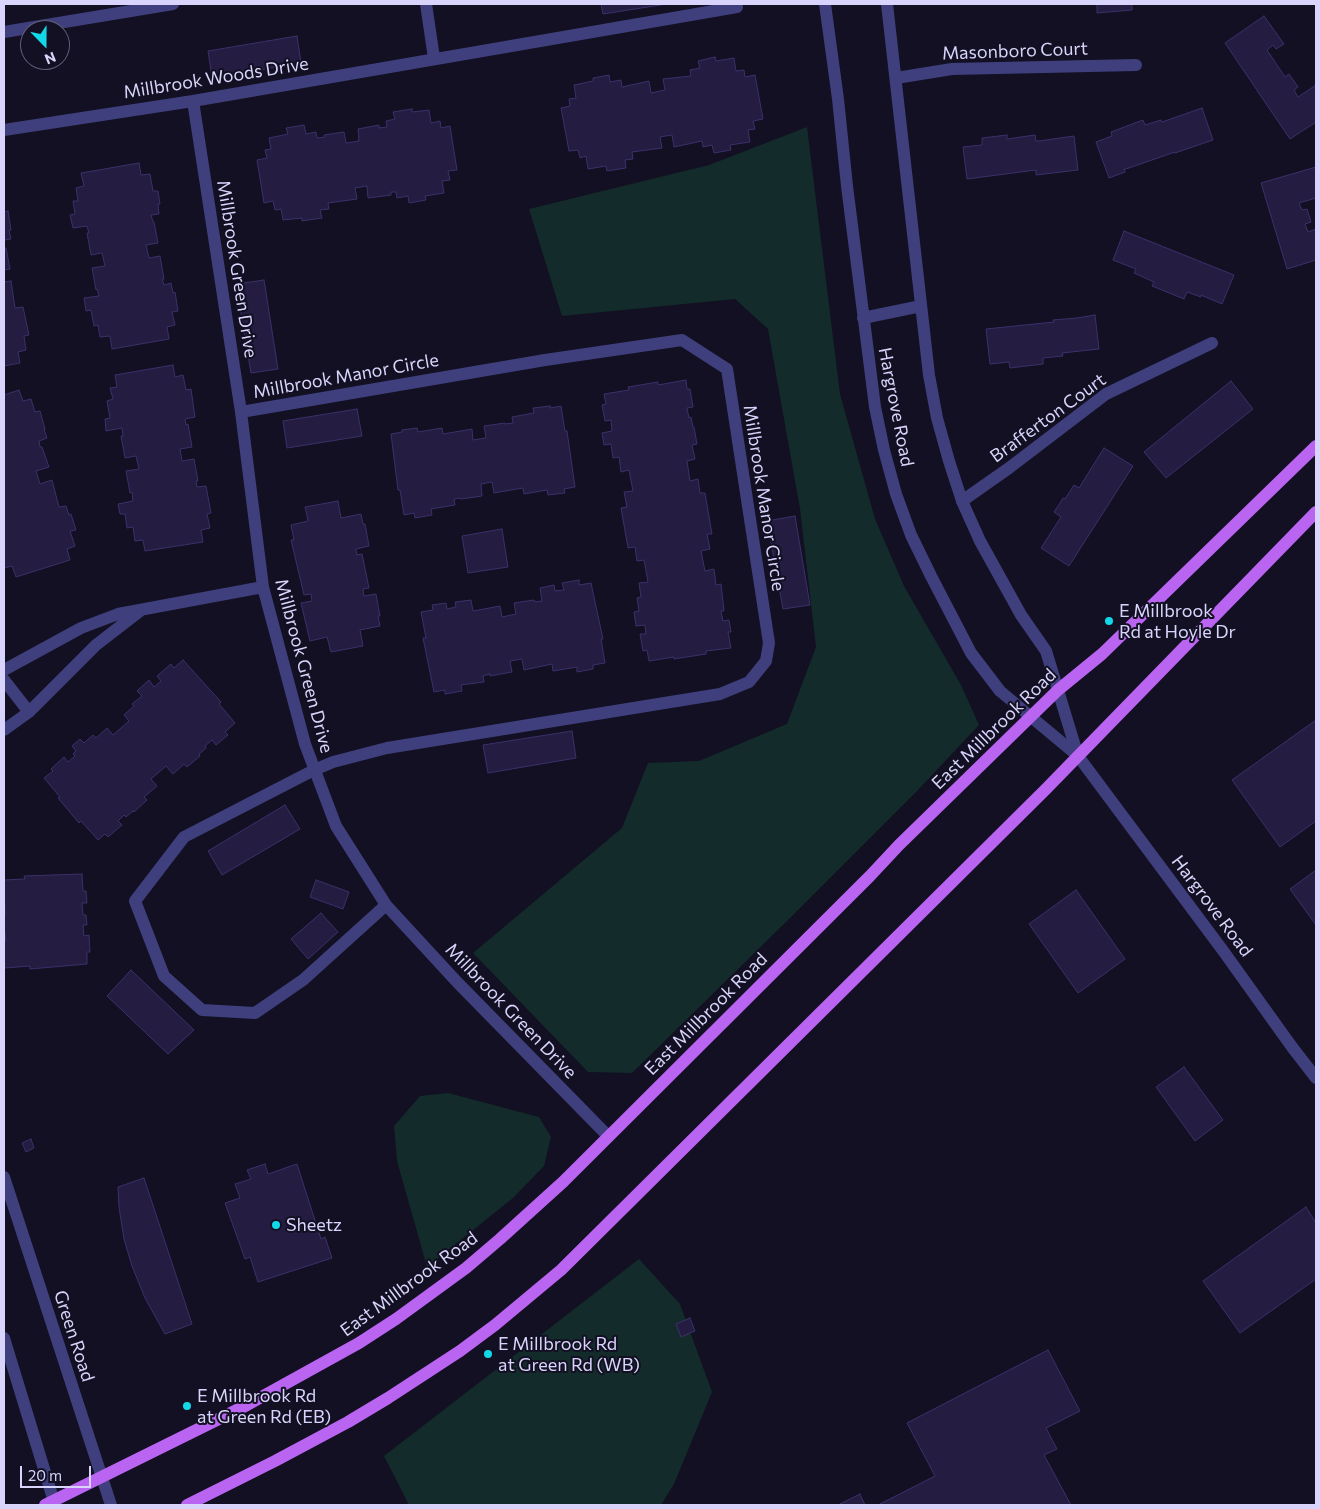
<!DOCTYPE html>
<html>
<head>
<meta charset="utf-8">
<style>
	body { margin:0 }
	#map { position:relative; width:1320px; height:1509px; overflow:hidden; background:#121022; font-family:Commissioner,sans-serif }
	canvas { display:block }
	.frame { position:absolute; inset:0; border:5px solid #d8d4fb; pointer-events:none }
	.north { position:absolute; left:20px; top:20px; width:50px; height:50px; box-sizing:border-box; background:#121022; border:1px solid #615e79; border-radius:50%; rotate:158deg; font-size:14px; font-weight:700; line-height:20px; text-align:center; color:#d8d4fb }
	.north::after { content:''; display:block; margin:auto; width:18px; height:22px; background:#13d8e8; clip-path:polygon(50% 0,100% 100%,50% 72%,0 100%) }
	.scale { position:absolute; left:20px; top:1466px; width:71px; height:22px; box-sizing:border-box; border:2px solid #d8d4fb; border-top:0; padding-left:6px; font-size:15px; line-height:18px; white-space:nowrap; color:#d8d4fb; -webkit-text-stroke:4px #121022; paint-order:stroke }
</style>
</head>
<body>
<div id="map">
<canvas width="1320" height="1509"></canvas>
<div class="frame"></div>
<div class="north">N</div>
<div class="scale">20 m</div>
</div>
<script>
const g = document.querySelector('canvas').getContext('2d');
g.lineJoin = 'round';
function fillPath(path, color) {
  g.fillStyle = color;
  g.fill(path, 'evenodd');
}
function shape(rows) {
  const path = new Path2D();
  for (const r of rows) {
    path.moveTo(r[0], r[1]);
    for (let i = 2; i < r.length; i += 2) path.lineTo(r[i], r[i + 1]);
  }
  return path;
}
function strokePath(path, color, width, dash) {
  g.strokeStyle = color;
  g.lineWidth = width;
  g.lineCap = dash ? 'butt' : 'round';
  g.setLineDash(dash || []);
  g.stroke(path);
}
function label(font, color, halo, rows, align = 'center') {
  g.font = font + ' Commissioner,sans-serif';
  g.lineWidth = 4;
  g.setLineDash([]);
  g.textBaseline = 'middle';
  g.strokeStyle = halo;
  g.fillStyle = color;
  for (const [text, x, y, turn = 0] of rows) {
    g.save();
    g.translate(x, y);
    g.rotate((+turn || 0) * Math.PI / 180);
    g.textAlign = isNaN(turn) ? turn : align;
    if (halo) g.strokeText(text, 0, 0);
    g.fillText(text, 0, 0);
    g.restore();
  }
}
fillPath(shape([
	[807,127,840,394,875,519,904,586,961,685,979,725,917,791,787,921,632,1073,588,1072,473,953,622,828,648,763,699,761,787,724,816,647,800,509,768,329,735,299,562,316,529,209,709,165],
	[448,1093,539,1117,551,1137,544,1166,513,1198,427,1267,397,1161,394,1126,420,1096],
	[639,1259,680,1304,712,1392,674,1484,661,1505,409,1505,384,1456]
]), '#132b2a');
const building = shape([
	[601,4,667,4,603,14,601,4],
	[1101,4,1132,4,1132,10,1097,13,1097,5,1101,4],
	[1264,16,1284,44,1276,49,1273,45,1267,50,1285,77,1289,74,1298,87,1294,90,1298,97,1316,85,1316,122,1290,139,1225,43,1264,16],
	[297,36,301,63,212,78,208,51,297,36],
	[715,57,716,61,734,58,736,71,744,70,745,77,755,75,763,119,753,121,755,129,748,130,750,142,730,145,731,150,714,153,712,145,703,147,702,141,674,147,672,135,660,137,662,148,632,152,633,159,625,160,626,168,607,171,606,166,588,169,586,156,580,158,578,150,569,151,561,108,570,106,569,99,576,98,574,85,593,81,593,78,609,75,610,82,621,80,622,87,649,81,651,93,665,90,663,79,691,76,690,70,700,68,698,61,715,57],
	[1202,108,1213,140,1175,153,1175,152,1126,169,1124,169,1125,172,1109,178,1096,142,1112,136,1111,132,1143,120,1145,125,1161,120,1162,122,1202,108],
	[412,109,412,112,429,110,431,123,440,121,441,128,450,126,457,170,448,171,450,180,442,181,444,193,425,196,426,200,409,203,408,196,397,198,396,192,391,192,391,195,368,198,367,186,355,188,357,199,328,203,329,209,320,210,322,218,302,221,302,218,283,220,281,209,275,210,273,201,264,203,257,160,267,158,265,150,271,149,269,138,288,134,286,128,304,125,306,134,316,132,317,138,325,137,324,135,344,132,346,143,359,141,358,129,379,125,379,128,387,127,386,121,395,119,393,112,412,109],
	[1007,135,1007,139,1035,135,1036,141,1039,141,1074,136,1078,170,1036,175,1036,170,967,179,963,147,982,145,982,138,1007,135],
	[139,163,141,175,150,174,153,191,158,191,160,204,158,204,159,214,151,215,153,222,154,222,158,243,146,245,149,258,160,256,164,279,162,279,164,285,171,283,173,293,175,292,178,311,172,312,175,325,167,327,169,339,112,349,110,336,100,337,98,325,94,326,91,310,86,311,84,298,99,296,97,289,96,290,92,268,105,266,102,253,91,255,87,233,89,233,87,226,73,228,70,215,75,214,73,201,78,201,76,188,84,186,81,173,139,163],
	[1316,167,1316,198,1299,203,1302,210,1307,209,1311,222,1305,224,1308,232,1316,229,1316,260,1287,269,1261,183,1316,167],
	[8,211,11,230,9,230,11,239,4,240,4,212,8,211],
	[1124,231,1234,275,1222,304,1201,295,1201,297,1187,292,1184,299,1152,286,1154,282,1134,273,1136,269,1113,260,1124,231],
	[4,248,6,248,10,269,4,270,4,248],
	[264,280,278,369,251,373,236,284,264,280],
	[11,281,15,308,23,307,29,335,24,336,26,350,18,352,20,363,4,366,4,282,11,281],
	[1095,315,1099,349,1062,353,1063,356,1043,358,1043,364,1010,368,1009,362,990,364,986,329,1054,322,1053,320,1077,318,1095,315],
	[173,365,175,377,183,375,186,390,191,389,195,417,185,419,186,425,188,424,192,447,180,449,182,461,194,459,198,481,196,481,197,487,206,486,211,513,207,514,210,528,201,530,203,542,145,551,143,540,135,541,133,527,127,528,125,514,120,514,118,504,133,501,132,492,130,493,126,471,139,469,136,456,125,458,121,436,123,436,122,428,106,431,105,419,110,418,107,401,113,399,110,388,117,387,115,375,173,365],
	[686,380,687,389,690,389,693,407,687,408,689,418,691,417,693,427,694,427,697,444,692,445,695,459,687,461,690,481,698,479,700,493,705,493,712,534,707,534,710,549,701,551,705,571,714,569,716,585,721,584,724,611,721,611,723,621,729,620,731,632,728,632,731,648,706,651,706,654,674,659,674,657,649,661,647,650,643,651,640,634,646,634,645,625,636,626,634,612,639,611,637,598,641,597,639,583,648,582,644,560,637,561,635,547,628,548,621,508,627,507,624,492,633,491,629,470,621,472,619,457,613,458,611,444,604,445,602,433,612,431,611,420,605,421,602,405,606,404,604,394,629,390,628,387,658,382,658,385,686,380],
	[1231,381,1253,409,1166,478,1144,452,1231,381],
	[19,390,23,401,31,399,35,412,40,411,45,429,44,429,47,438,39,441,40,447,42,447,49,467,36,471,40,484,52,480,59,507,66,506,69,515,71,514,76,530,70,531,75,546,67,549,70,560,16,577,12,566,4,568,4,395,19,390],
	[550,406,550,408,561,406,565,431,567,431,575,487,564,489,565,493,548,495,547,490,524,494,523,488,494,493,492,482,481,484,482,496,461,499,460,498,454,499,455,505,431,509,432,515,415,518,414,513,404,515,400,490,398,490,391,434,402,432,402,430,417,428,418,432,442,428,443,434,472,429,473,440,486,438,484,426,505,423,505,424,513,423,512,417,534,413,533,408,550,406],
	[357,409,362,436,287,448,283,421,357,409],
	[1104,448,1133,466,1069,566,1041,548,1061,517,1054,512,1060,503,1063,498,1065,499,1074,485,1079,488,1104,448],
	[338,501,341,518,361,514,363,524,365,524,369,546,356,549,357,555,362,554,369,588,363,589,364,596,376,594,380,616,378,616,380,626,360,630,363,646,331,652,327,637,310,641,301,603,312,601,311,594,304,595,291,540,294,540,291,525,308,521,305,507,338,501],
	[795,516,810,605,783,609,767,521,795,516],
	[502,529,508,567,468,573,462,536,502,529],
	[579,580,579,585,591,583,603,639,601,639,605,663,593,665,593,669,577,672,577,667,553,671,552,664,524,670,522,659,510,661,512,672,490,676,490,674,483,676,484,682,461,685,462,691,445,694,445,690,434,692,423,638,426,638,421,612,433,610,432,605,446,603,447,609,456,607,455,602,471,600,473,611,500,606,502,617,516,614,514,603,534,600,535,602,542,601,540,588,554,585,555,591,564,590,562,583,579,580],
	[183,660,221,702,219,704,235,723,225,732,228,735,216,745,212,740,205,746,206,748,199,754,200,756,187,767,184,764,173,774,166,766,151,779,157,786,144,797,147,800,134,812,133,811,126,817,124,815,118,821,122,825,108,837,105,834,98,840,81,821,79,823,58,798,60,797,44,778,53,771,51,769,64,757,68,762,75,756,73,754,76,751,72,746,80,739,84,743,93,735,96,738,107,728,113,735,129,721,124,715,134,706,132,704,142,696,137,691,149,680,154,687,161,681,157,676,171,664,174,668,183,660],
	[1316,720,1316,821,1280,847,1232,780,1316,720],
	[572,731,576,758,488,773,483,745,572,731],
	[285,805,300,829,222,875,208,851,285,805],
	[1316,870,1316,925,1290,889,1316,870],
	[82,874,83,891,86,891,87,903,82,903,83,915,86,915,87,925,83,925,84,936,89,935,90,952,87,952,87,964,30,969,30,966,5,968,4,957,4,941,6,941,4,927,4,916,5,916,4,880,25,879,24,876,82,874],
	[316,880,349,892,343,909,310,897,316,880],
	[1076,890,1125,959,1078,993,1029,924,1076,890],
	[321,913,338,932,308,959,291,939,321,913],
	[131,970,194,1030,168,1054,107,996,131,970],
	[1184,1067,1223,1120,1195,1141,1156,1087,1184,1067],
	[31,1139,34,1148,26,1152,22,1143,31,1139],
	[265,1164,268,1174,297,1164,321,1239,325,1237,332,1258,258,1282,250,1257,245,1259,225,1203,240,1198,235,1184,251,1179,247,1170,265,1164],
	[144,1178,192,1324,165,1334,145,1298,132,1266,124,1239,119,1207,118,1187,144,1178],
	[1306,1207,1316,1223,1316,1279,1240,1333,1203,1281,1306,1207],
	[690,1318,695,1331,681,1337,676,1324,690,1318],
	[1048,1350,1080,1411,1046,1428,1057,1449,1044,1455,1071,1505,878,1505,935,1476,907,1423,1048,1350],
	[860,1494,865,1505,838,1505,860,1494]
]);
fillPath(building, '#241d41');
strokePath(building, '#3b316b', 1);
strokePath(shape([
	[426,4,434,58],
	[896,78,952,69,1136,65],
	[193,101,241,412,263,587,305,744,336,826,386,905,457,982,608,1136],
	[4,130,193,101,737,7],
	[241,412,545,360,682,340,727,369,769,643,766,661,749,682,720,694,387,748,333,762,314,770,184,837,135,901,164,976,202,1010,255,1013,303,980,386,905],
	[962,501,1009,468,1106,394,1212,343],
	[4,670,81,628,118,614,263,587],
	[4,680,29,712],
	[4,730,29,712,96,645,140,611]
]), '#3f3f7d', 12);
strokePath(shape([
	[825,4,838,99,847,186,875,407,884,450,896,494,911,535,931,576,971,653,1000,691,1078,756,1224,952,1292,1047,1316,1078],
	[887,4,929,375,937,418,949,461,962,501,980,541,1021,615,1046,651,1078,756],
	[4,32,173,4],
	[863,318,921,306],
	[4,1177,111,1505],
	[4,1338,55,1505]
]), '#3f3f7d', 12);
strokePath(shape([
	[45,1505,247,1405,359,1343,396,1319,466,1268,500,1239,563,1182,870,876,899,845,1058,690,1102,654,1316,446],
	[187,1505,275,1461,348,1422,388,1398,460,1351,495,1325,561,1270,1046,789,1316,512]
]), '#ba64f2', 12);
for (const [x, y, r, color] of [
	[1109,621,5,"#13d8e8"],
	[276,1225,5,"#13d8e8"],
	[488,1354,5,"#13d8e8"],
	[187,1406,5,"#13d8e8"]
]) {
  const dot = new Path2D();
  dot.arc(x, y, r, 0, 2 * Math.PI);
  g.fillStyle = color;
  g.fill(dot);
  strokePath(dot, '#121022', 2);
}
label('18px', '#d8d4fb', '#121022', [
	["Masonboro Court",1015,51,-2],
	["Millbrook Woods Drive",216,78,-9],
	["Millbrook Green Drive",237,269,81],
	["Millbrook Manor Circle",346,376,-10],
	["Hargrove Road",896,407,79],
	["Brafferton Court",1048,418,-36],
	["Millbrook Manor Circle",764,498,81],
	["Millbrook Green Drive",304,666,75],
	["East Millbrook Road",994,729,-44],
	["Hargrove Road",1212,906,53],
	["Millbrook Green Drive",511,1011,46],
	["East Millbrook Road",706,1014,-45],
	["East Millbrook Road",409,1284,-36],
	["Green Road",74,1336,72]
]);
label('18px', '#d8d4fb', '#121022', [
	["E Millbrook",1119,611],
	["Rd at Hoyle Dr",1119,632],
	["Sheetz",286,1225],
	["E Millbrook Rd",498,1344],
	["at Green Rd (WB)",498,1365],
	["E Millbrook Rd",197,1396],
	["at Green Rd (EB)",197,1417]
], 'left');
</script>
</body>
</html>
